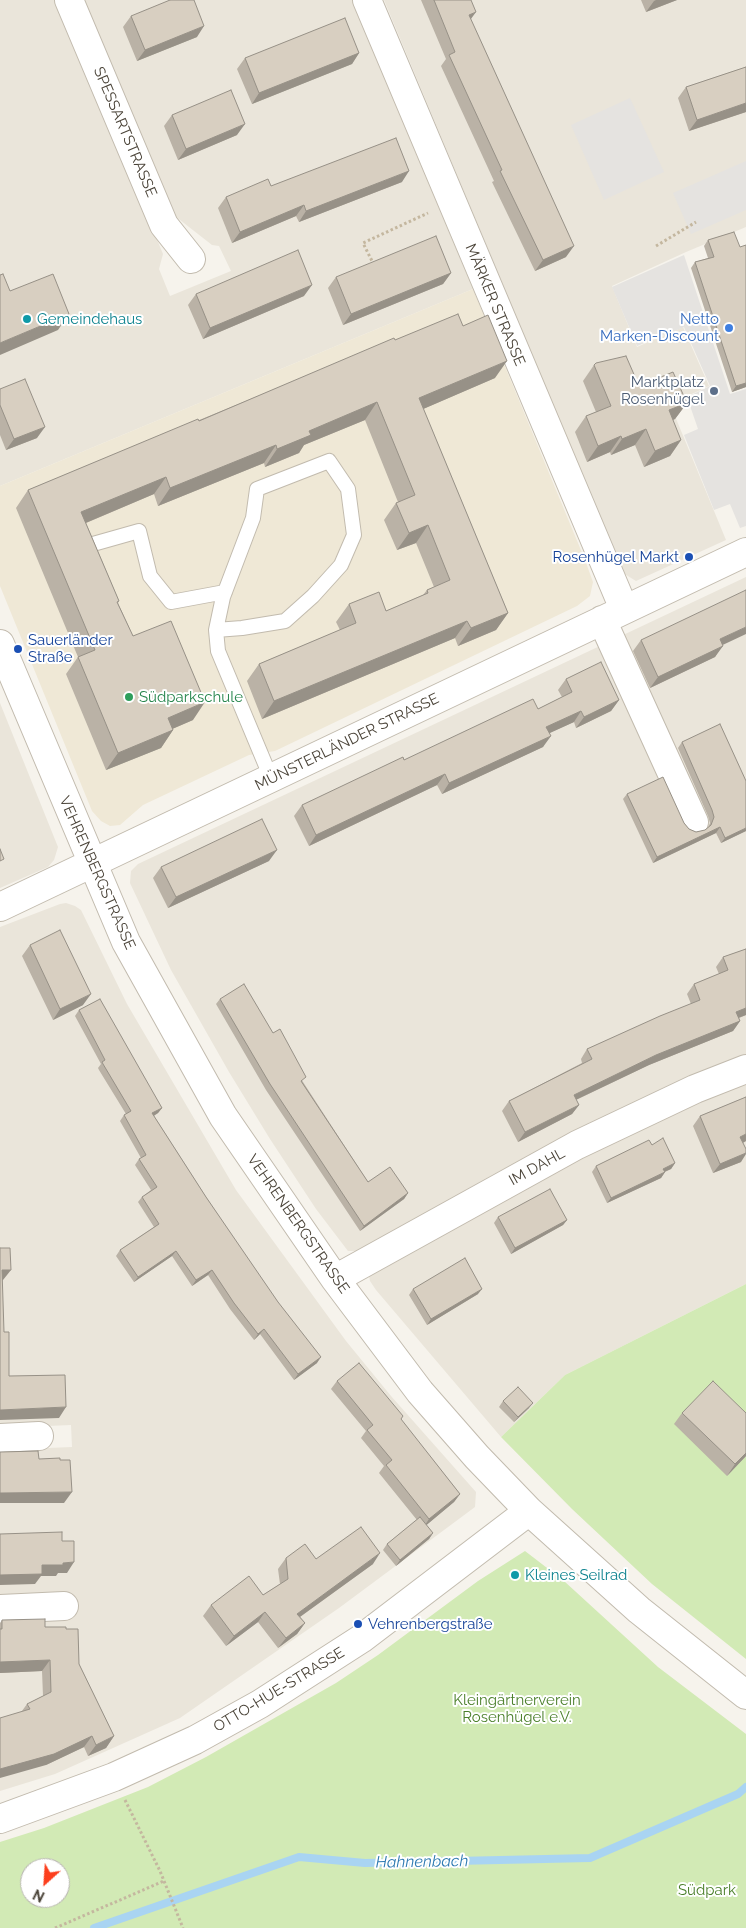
<!DOCTYPE html>
<meta charset="utf-8">
<style>
body{margin:0}
#map{position:relative;width:746px;height:1928px;overflow:hidden;background:#f6f3ec;font-family:Raleway,sans-serif}
canvas{display:block}
.north{position:absolute;left:20px;top:1858px;width:50px;height:50px;box-sizing:border-box;background:#fff;border:1px solid #b7b4b0;border-radius:50%;rotate:206deg;font-size:14px;font-weight:700;line-height:20px;text-align:center;color:#4b4439}
.north::after{content:'';display:block;margin:auto;width:18px;height:22px;background:#fc3f1d;clip-path:polygon(50% 0,100% 100%,50% 72%,0 100%)}
</style>
<div id="map">
<canvas width="746" height="1928"></canvas>
<div class="north">N</div>
</div>
<script>
const ctx = document.querySelector('canvas').getContext('2d');
ctx.lineJoin = 'round';
function fillPath(path, color) {
  ctx.fillStyle = color;
  ctx.fill(path, 'evenodd');
}
function shape(rows) {
  const path = new Path2D();
  for (const r of rows) {
    path.moveTo(r[0], r[1]);
    for (let i = 2; i < r.length; i += 2) path.lineTo(r[i], r[i + 1]);
  }
  return path;
}
function strokePath(path, color, width, dash) {
  ctx.strokeStyle = color;
  ctx.lineWidth = width;
  ctx.lineCap = dash ? 'butt' : 'round';
  ctx.setLineDash(dash || []);
  ctx.stroke(path);
}
function write(font, color, halo, rows, align = 'center') {
  ctx.font = font + ' Raleway,sans-serif';
  ctx.lineWidth = 4;
  ctx.setLineDash([]);
  ctx.textBaseline = 'middle';
  ctx.strokeStyle = halo;
  ctx.fillStyle = color;
  for (const [text, x, y, turn = 0] of rows) {
    ctx.save();
    ctx.translate(x, y);
    ctx.rotate((+turn || 0) * Math.PI / 180);
    ctx.textAlign = isNaN(turn) ? turn : align;
    if (halo) ctx.strokeText(text, 0, 0);
    ctx.fillText(text, 0, 0);
    ctx.restore();
  }
}
fillPath(shape([
 [0,0,57,0,163,254,159,269,170,296,231,271,219,246,212,245,166,209,79,0,352,0,473,289,0,486],
 [384,0,746,0,746,227,686,252,612,286,637,347,683,327,709,386,670,404,726,540,636,581,623,573],
 [746,577,746,1057,563,1139,492,1175,373,1246,361,1251,348,1251,316,1209,270,1139,229,1072,171,970,130,883,131,871,138,864],
 [0,703,58,847,54,860,48,867,0,888],
 [66,903,75,906,81,910,127,1004,236,1190,346,1341,391,1396,476,1492,475,1507,339,1608,180,1718,55,1774,0,1791,0,1450,72,1447,71,1425,0,1428,0,927,60,904],
 [746,1079,746,1284,565,1375,501,1437,376,1290,370,1281,369,1276,531,1177]
]), '#eae5da');
fillPath(shape([
 [473,289,585,560,593,582,590,596,577,606,275,751,249,755,143,805,120,825,110,826,101,821,92,811,0,586,0,486]
]), '#efe8d6');
fillPath(shape([
 [746,1284,746,1659,652,1584,572,1509,501,1437,565,1375],
 [525,1551,564,1581,658,1667,746,1734,746,1928,0,1928,0,1842,44,1828,148,1787,206,1757,336,1683,378,1655,478,1581],
 [30,1868,60,1868,60,1898,30,1898]
]), '#d2eab5');
fillPath(shape([
 [630,98,664,172,604,200,571,125],
 [746,161,746,210,691,234,673,193],
 [684,255,730,394,746,389,746,526,740,528,730,504,714,510,684,435,698,429,687,397,710,386,684,327,637,346,612,287]
]), '#e5e3e0');
strokePath(shape([
 [94,1928,299,1857,365,1863,590,1858,738,1794,746,1787]
]), '#a9d4f2', 8);
const lane = shape([
 [93,544,139,531,150,576,171,602,225,592],
 [216,630,242,628,285,621,313,596,341,565,354,535,348,489,329,461,257,489,253,518,223,597,216,630,218,651,271,778]
]);
const street = shape([
 [69,0,164,225,191,259],
 [367,0,624,609],
 [602,620,694,822],
 [0,644,126,942,223,1116,335,1279,420,1392,477,1457,529,1511,639,1610,746,1695],
 [0,907,746,552],
 [335,1279,577,1145,695,1089,746,1069],
 [0,1438,39,1436],
 [0,1609,64,1606],
 [0,1819,114,1777,195,1740,260,1704,361,1639,529,1511]
]);
strokePath(lane, '#c2bbae', 16);
strokePath(street, '#c2bbae', 30);
strokePath(shape([
 [656,246,696,222],
 [374,265,363,243,428,213],
 [125,1800,160,1871,183,1928],
 [55,1928,164,1881]
]), '#c4b79f', 3, [2.5, 2.5]);
strokePath(lane, '#fff', 14);
strokePath(street, '#fff', 28);
fillPath(shape([
 [421,0,471,0,471,20,566,257,535,271,492,182,494,181,441,66,446,59],
 [641,0,677,0,646,12],
 [131,16,197,37,137,61,123,27],
 [359,53,352,64,252,104,237,69,245,58],
 [746,67,746,112,689,131,678,98,686,87],
 [172,115,237,135,178,160,164,126],
 [402,182,299,222,296,216,232,243,218,208,226,197,271,186],
 [734,232,746,387,732,392,691,268,695,262,708,258,704,246,708,240],
 [451,273,443,284,343,325,328,288,336,277],
 [196,294,304,296,203,339,188,305],
 [463,326,495,378,423,409,508,613,496,630,458,646,455,638,262,719,247,681,259,664,340,630,336,622,349,604,386,611,423,595,427,590,434,587,416,543,397,550,384,520,396,503,398,502,365,420,304,445,299,453,265,467,264,463,158,506,154,494,86,523,119,601,118,603,133,636,193,720,172,729,173,730,161,748,106,770,66,674,78,657,16,508,28,490,395,340],
 [594,365,639,386,687,403,675,419,673,420,681,440,670,456,644,467,635,445,611,455,610,452,587,462,575,432,586,416,596,412,583,381],
 [0,389,37,438,6,450,0,435],
 [641,640,722,645,715,657,650,688,633,651],
 [566,679,619,700,611,711,576,728,574,722,549,733,543,747,442,794,437,785,309,846,294,816,302,805,404,760,538,709,562,697,558,690],
 [682,742,746,781,746,831,721,843,716,833,653,863,623,799,627,794,684,823,689,829,696,832,705,830,708,828,710,823,708,816,678,748],
 [269,861,168,908,153,878,161,867],
 [30,945,83,1005,53,1020,22,956],
 [746,949,746,1015,739,1018,740,1021,733,1031,649,1065,576,1100,579,1105,572,1114,518,1142,502,1111,509,1101,582,1063,581,1059,587,1049,691,1004,687,994,694,984,719,974,716,967,723,957],
 [220,999,273,1033,303,1082,368,1182,408,1193,404,1199,360,1231,266,1090,216,1004],
 [79,1010,162,1108,158,1113,154,1116,206,1197,317,1363,294,1380,260,1334,254,1340,230,1309,208,1275,192,1286,172,1256,134,1282,116,1256,120,1250,154,1227,138,1202,142,1197,151,1190,135,1165,139,1159,141,1158,120,1121,124,1115,126,1114,99,1070,98,1068,101,1064,75,1016],
 [746,1097,746,1141,743,1143,741,1162,713,1173,693,1126,700,1116],
 [652,1145,675,1163,671,1169,665,1172,661,1178,607,1203,592,1172,596,1166],
 [498,1217,567,1220,563,1225,511,1254,494,1223],
 [413,1289,478,1294,427,1325,409,1295],
 [337,1381,401,1420,460,1494,454,1502,426,1525,433,1533,429,1539,396,1566,383,1550,387,1544,417,1520,379,1473,384,1466,361,1438,366,1431,331,1389],
 [503,1401,529,1408,514,1422,499,1407],
 [682,1413,746,1413,746,1456,727,1476,674,1424],
 [286,1558,316,1559,373,1564,300,1617,305,1623,297,1634,278,1648,258,1622,226,1646,203,1616,211,1605,263,1595,280,1584,278,1569],
 [2,1620,45,1627,66,1629,79,1664,114,1736,106,1748,88,1756,84,1747,46,1765,22,1711,27,1704,43,1696,42,1671,0,1673,0,1623]
]), '#bab2a6');
fillPath(shape([
 [656,0,677,0,646,12,654,1],
 [476,12,468,23,469,15],
 [204,26,197,37,137,61,145,50],
 [359,53,352,64,252,104,259,93],
 [746,103,746,112,689,131,697,120],
 [245,124,237,135,178,160,186,149],
 [409,171,402,182,299,222,306,211],
 [304,205,296,216,232,243,240,232],
 [574,246,566,257,535,271,543,260],
 [451,273,443,284,343,325,351,314],
 [312,285,304,296,203,339,210,328],
 [69,314,58,330,0,355,0,343],
 [507,361,495,378,407,416,419,398],
 [746,383,746,387,732,392,736,386],
 [377,402,365,420,304,445,299,453,265,467,277,449,309,431],
 [687,403,675,419,658,426,669,410],
 [45,427,37,438,6,450,14,439],
 [646,429,635,445,611,455,622,439],
 [621,436,610,452,587,462,598,446],
 [681,440,670,456,644,467,655,451],
 [276,445,264,463,158,506,170,488],
 [166,477,154,494,69,530,81,512],
 [428,525,416,543,397,550,409,533],
 [508,613,496,630,458,646,471,628],
 [467,621,455,638,262,719,274,701],
 [746,627,746,634,712,650,720,639],
 [723,646,715,657,650,688,658,677],
 [619,700,611,711,576,728,584,717],
 [205,702,193,720,156,736,168,718],
 [581,711,574,722,539,738,546,727],
 [173,730,161,748,106,770,118,753],
 [551,736,543,747,442,794,449,783],
 [445,774,437,785,309,846,316,835],
 [720,827,716,833,653,863,657,857],
 [746,828,746,831,721,843,725,838],
 [277,850,269,861,168,908,176,897],
 [91,994,83,1005,53,1020,60,1009],
 [746,1008,746,1015,730,1021,736,1012],
 [740,1021,733,1031,649,1065,567,1104,574,1095,656,1055],
 [579,1105,572,1114,518,1142,525,1132],
 [162,1108,158,1113,148,1119,152,1113],
 [746,1134,746,1141,734,1147,740,1137],
 [746,1153,746,1154,741,1162,713,1173,720,1164],
 [675,1163,671,1169,659,1174,663,1169],
 [665,1172,661,1178,607,1203,611,1198],
 [408,1193,404,1199,360,1231,364,1226],
 [567,1220,563,1225,511,1254,515,1248],
 [176,1251,172,1256,134,1282,138,1277],
 [2,1270,11,1270,3,1280,0,1281],
 [212,1270,208,1275,192,1286,196,1280],
 [482,1289,478,1294,427,1325,431,1319],
 [264,1329,260,1334,254,1340,258,1334],
 [321,1357,317,1363,294,1380,298,1374],
 [533,1403,529,1408,514,1422,518,1417],
 [66,1407,59,1418,0,1420,0,1410],
 [746,1453,746,1456,727,1476,735,1464],
 [72,1492,64,1503,0,1503,0,1493],
 [460,1494,454,1502,423,1528,429,1519],
 [433,1533,429,1539,396,1566,400,1560],
 [380,1553,373,1564,290,1624,297,1614],
 [74,1562,67,1573,58,1573,56,1576,41,1576,35,1584,0,1585,0,1575,42,1565,63,1563],
 [265,1612,258,1622,226,1646,234,1636],
 [305,1623,297,1634,278,1648,286,1638],
 [50,1660,42,1671,0,1673,0,1662],
 [92,1736,84,1747,46,1765,0,1778,0,1769],
 [114,1736,106,1748,88,1756,96,1745]
]), '#979187');
const building = shape([
 [170,0,194,0,204,26,145,50,131,16,170,0],
 [434,0,471,0,476,12,469,15,574,246,543,260,500,171,502,170,449,55,455,52,434,0],
 [345,18,359,53,259,93,245,58,345,18],
 [746,67,746,103,697,120,686,87,746,67],
 [231,90,245,124,186,149,172,115,231,90],
 [396,138,409,171,306,211,304,205,240,232,226,197,268,179,271,186,396,138],
 [734,232,740,247,746,245,746,383,736,386,695,262,714,257,708,240,734,232],
 [436,236,451,273,351,314,336,277,436,236],
 [298,250,312,285,210,328,196,294,298,250],
 [3,274,10,291,53,274,69,314,0,343,0,275,3,274],
 [458,314,463,326,488,315,507,361,419,398,508,613,471,628,467,621,274,701,259,664,356,623,349,604,379,592,386,611,428,593,427,590,450,580,428,525,409,533,396,503,415,495,377,402,309,431,311,435,277,449,276,445,170,488,166,477,81,512,119,601,117,602,133,636,171,621,205,702,168,718,173,730,118,753,78,657,95,650,28,490,198,419,199,421,394,338,395,340,458,314],
 [626,356,639,386,673,372,687,403,669,410,681,440,655,451,646,429,622,439,621,436,598,446,586,416,611,406,594,365,596,363,626,356],
 [25,379,45,427,14,439,0,405,0,389,25,379],
 [746,590,746,627,720,639,723,646,658,677,641,640,746,590],
 [601,662,619,700,584,717,581,711,546,727,551,736,449,783,445,774,316,835,302,805,403,757,404,760,533,699,538,709,572,692,566,679,601,662],
 [720,724,746,781,746,828,725,838,720,827,657,857,627,794,663,777,684,823,689,829,696,832,705,830,711,825,714,817,712,810,682,742,720,724],
 [262,819,277,850,176,897,161,867,262,819],
 [0,849,4,859,0,861,0,849],
 [60,930,91,994,60,1009,30,945,60,930],
 [746,949,746,1008,736,1012,740,1021,656,1055,574,1095,579,1105,525,1132,509,1101,592,1059,587,1049,660,1016,700,1000,694,984,728,970,723,957,746,949],
 [244,984,273,1033,280,1029,306,1077,301,1081,368,1182,390,1167,408,1193,364,1226,270,1084,220,999,244,984],
 [100,999,162,1108,152,1113,206,1197,278,1302,321,1357,298,1374,264,1329,258,1334,234,1303,212,1270,196,1280,176,1251,138,1277,120,1250,159,1224,142,1197,157,1187,139,1159,146,1155,145,1153,124,1115,131,1111,103,1064,102,1062,105,1060,79,1010,100,999],
 [746,1097,746,1134,740,1137,746,1149,746,1153,720,1164,700,1116,746,1097],
 [663,1138,675,1163,663,1169,665,1172,611,1198,596,1166,649,1140,652,1145,663,1138],
 [550,1189,567,1220,515,1248,498,1217,550,1189],
 [0,1248,10,1248,11,1270,2,1270,4,1332,9,1332,9,1376,65,1375,66,1407,0,1410,0,1248],
 [465,1258,482,1289,431,1319,413,1289,465,1258],
 [359,1363,403,1416,401,1419,460,1494,429,1519,386,1465,392,1460,367,1430,373,1425,337,1381,359,1363],
 [713,1381,746,1413,746,1453,735,1464,682,1413,713,1381],
 [518,1387,533,1403,518,1417,503,1401,518,1387],
 [38,1451,39,1459,60,1458,60,1460,70,1460,72,1492,0,1493,0,1452,38,1451],
 [420,1517,433,1533,400,1560,387,1544,420,1517],
 [361,1527,380,1553,297,1614,305,1623,286,1638,265,1612,234,1636,211,1605,249,1576,263,1595,288,1579,286,1558,305,1544,316,1559,361,1527],
 [62,1532,62,1541,74,1541,74,1562,63,1563,63,1565,42,1565,42,1574,0,1575,0,1534,62,1532],
 [45,1619,45,1627,66,1627,66,1629,78,1629,79,1664,114,1736,96,1745,92,1736,54,1754,0,1769,0,1718,30,1709,27,1704,51,1692,50,1660,0,1662,0,1629,2,1629,2,1620,45,1619]
]);
fillPath(building, '#d8cfc1');
strokePath(building, '#979187', 1);
for (const [x, y, r, color] of [
 [27,319,5,"#0f9aa8"],
 [729,328,5,"#3f7fe0"],
 [714,391,5,"#5c6f8a"],
 [689,557,5,"#1a4fb4"],
 [18,649,5,"#1a4fb4"],
 [129,697,5,"#2e9e5b"],
 [515,1575,5,"#0f9aa8"],
 [358,1624,5,"#1a4fb4"]
]) {
  const dot = new Path2D();
  dot.arc(x, y, r, 0, 2 * Math.PI);
  ctx.fillStyle = color;
  ctx.fill(dot);
  strokePath(dot, '#fff', 2);
}
write('15px', '#4b4439', '#fff', [
 ["SPESSARTSTRASSE",125,132,67],
 ["MÄRKER STRASSE",495,305,67],
 ["MÜNSTERLÄNDER STRASSE",347,742,-26],
 ["VEHRENBERGSTRASSE",97,873,66],
 ["IM DAHL",537,1167,-29],
 ["VEHRENBERGSTRASSE",298,1224,55],
 ["OTTO-HUE-STRASSE",279,1690,-31]
]);
write('15px', '#0d838f', '#fff', [
 ["Gemeindehaus",37,319],
 ["Kleines Seilrad",525,1575]
], 'left');
write('15px', '#366cbe', '#fff', [
 ["Netto",719,319],
 ["Marken-Discount",719,336]
], 'right');
write('15px', '#4e5e75', '#fff', [
 ["Marktplatz",704,382],
 ["Rosenhügel",704,399]
], 'right');
write('15px', '#164399', '#fff', [
 ["Rosenhügel Markt",679,557,"right"],
 ["Sauerländer",28,640],
 ["Straße",28,657],
 ["Vehrenbergstraße",368,1624]
], 'left');
write('15px', '#27864d', '#fff', [
 ["Südparkschule",139,697]
], 'left');
write('15px', '#4a7f2a', '#fff', [
 ["Kleingärtnerverein",517,1700],
 ["Rosenhügel e.V.",517,1717],
 ["Südpark",707,1890]
]);
write('italic 16px', '#2e7ab2', '#fff', [
 ["Hahnenbach",422,1862,-1]
]);
</script>
